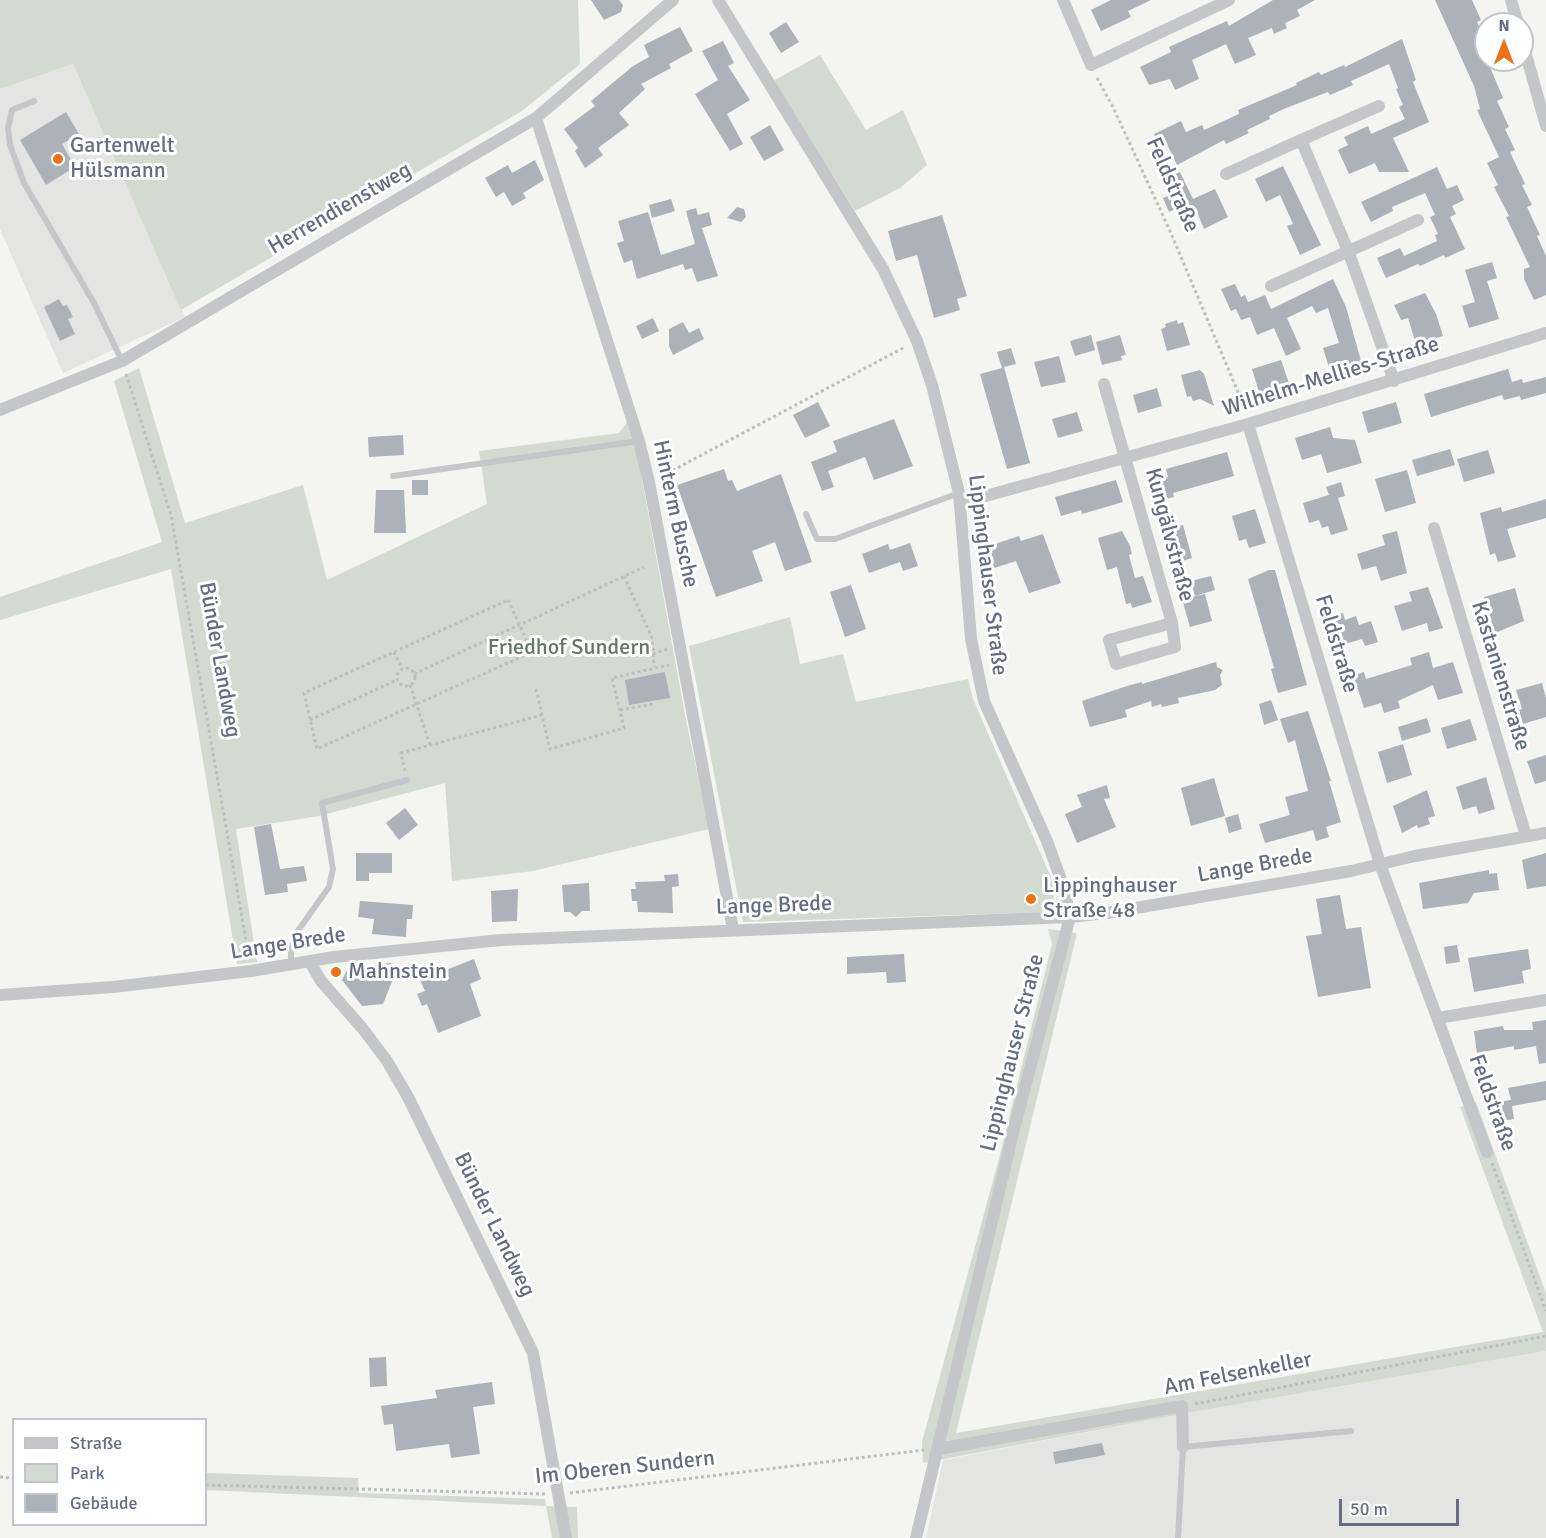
<!DOCTYPE html>
<meta charset="utf-8">
<style>
body{margin:0}
#map{position:relative;width:1546px;height:1538px;overflow:hidden;background:#f4f4f0;font-family:Signika,sans-serif}
canvas{display:block}
.legend{position:absolute;left:12px;top:1418px;width:195px;height:108px;box-sizing:border-box;background:#fff;border:2px solid #c0c5cd;margin:0;padding:8px 10px;list-style:none;font-size:18px;color:#626e83}
.legend li{display:flex;align-items:center;gap:12px;height:30px}
.legend b{width:30px;border:2px solid #c0c5cd}
.north{position:absolute;left:1474px;top:12px;width:60px;height:60px;box-sizing:border-box;background:#fff;border:2px solid #c0c5cd;border-radius:50%;rotate:0deg;font-size:16px;font-weight:700;line-height:24px;text-align:center;color:#626e83}
.north::after{content:'';display:block;margin:auto;width:21px;height:27px;background:#eb7219;clip-path:polygon(50% 0,100% 100%,50% 72%,0 100%)}
.scale{position:absolute;left:1339px;top:1499px;width:120px;height:27px;box-sizing:border-box;border:3px solid #626e83;border-top:0;padding-left:8px;font-size:18px;line-height:21px;white-space:nowrap;color:#626e83;-webkit-text-stroke:4px #fff;paint-order:stroke}
</style>
<div id="map">
<canvas width="1546" height="1538"></canvas>
<ul class="legend">
<li><b style="height:8px;background:#c4c6ca"></b>Straße</li>
<li><b style="height:16px;background:#d3dbd1"></b>Park</li>
<li><b style="height:16px;background:#acb2b9"></b>Gebäude</li>
</ul>
<div class="north">N</div>
<div class="scale">50 m</div>
</div>
<script>
const ctx = document.querySelector('canvas').getContext('2d');
ctx.lineJoin = 'round';
function fillPath(path, color) {
  ctx.fillStyle = color;
  ctx.fill(path, 'evenodd');
}
function shape(rows) {
  const path = new Path2D();
  for (const r of rows) {
    if (r.length === 3) {
      path.moveTo(r[0] + r[2], r[1]);
      path.arc(r[0], r[1], r[2], 0, 2 * Math.PI);
      continue;
    }
    path.moveTo(r[0], r[1]);
    for (let i = 2; i < r.length; i += 2) path.lineTo(r[i], r[i + 1]);
  }
  return path;
}
function strokePath(path, color, width, dash) {
  ctx.strokeStyle = color;
  ctx.lineWidth = width;
  ctx.lineCap = dash ? 'butt' : 'round';
  ctx.setLineDash(dash || []);
  ctx.stroke(path);
}
function write(font, color, halo, rows, align = 'center') {
  ctx.font = font + ' Signika,sans-serif';
  ctx.lineWidth = 6;
  ctx.setLineDash([]);
  ctx.textBaseline = 'middle';
  ctx.strokeStyle = halo;
  ctx.fillStyle = color;
  for (const [text, x, y, turn = 0] of rows) {
    ctx.save();
    ctx.translate(x, y);
    ctx.rotate((+turn || 0) * Math.PI / 180);
    ctx.textAlign = isNaN(turn) ? turn : align;
    if (halo) ctx.strokeText(text, 0, 0);
    ctx.fillText(text, 0, 0);
    ctx.restore();
  }
}
fillPath(shape([
 [73,64,185,317,63,373,0,229,0,89],
 [1546,1351,1546,1538,926,1538,943,1460,1198,1411]
]), '#e4e5e3');
fillPath(shape([
 [0,0,578,0,580,64,522,111,181,310,73,64,0,89],
 [820,55,866,130,903,110,927,165,900,188,855,211,773,81],
 [139,368,185,523,303,485,327,580,487,504,479,451,619,433,627,422,638,457,686,720,709,829,533,871,452,881,445,783,319,816,236,829,257,962,237,964,171,569,0,620,0,597,162,542,114,381],
 [790,617,800,664,843,654,856,702,968,679,973,699,1053,882,1054,912,743,922,689,646],
 [1048,929,1077,933,956,1433,1543,1332,1460,1107,1476,1102,1546,1293,1546,1351,1198,1411,923,1463,922,1442,998,1162,1052,944],
 [206,1473,358,1478,359,1493,545,1499,546,1506,577,1507,578,1538,552,1538,546,1506,206,1490]
]), '#d3dbd1');
fillPath(shape([
 [591,0,619,0,623,5,621,12,604,20],
 [1111,0,1151,0,1128,11,1131,17,1101,31,1091,10],
 [1273,0,1315,0,1297,10,1300,16,1285,23,1287,28,1274,34,1272,28,1248,38,1256,55,1235,64,1226,44,1192,60,1199,79,1175,90,1170,79,1149,85,1140,67,1171,52,1169,47,1227,21,1229,26],
 [1435,0,1472,0,1481,20,1477,22,1486,41,1486,46,1482,48,1503,98,1497,101,1509,127,1505,129,1515,150,1510,152,1525,184,1522,185,1532,205,1527,207,1540,235,1537,236,1546,256,1546,295,1534,300,1524,279,1524,269,1530,267,1506,217,1509,216,1494,187,1498,185,1487,163,1499,157,1477,110,1480,109,1474,86],
 [786,22,799,42,781,53,769,33],
 [680,27,693,51,669,64,671,68,641,84,645,89,619,113,629,125,598,148,603,155,585,168,575,151,578,148,564,129,595,106,591,101,633,66,649,57,644,45],
 [1402,39,1416,80,1413,82,1429,122,1393,138,1409,172,1379,172,1375,163,1349,174,1338,150,1348,145,1344,137,1368,126,1371,134,1405,119,1399,107,1403,105,1396,89,1398,88,1389,64,1351,81,1353,85,1330,95,1328,92,1286,108,1269,116,1270,119,1247,130,1249,133,1226,144,1224,140,1177,165,1166,142,1159,145,1154,134,1181,121,1186,132,1202,125,1204,130,1239,114,1238,110,1297,85,1296,83,1319,72,1321,75,1344,65,1345,67],
 [723,41,734,63,728,66,750,100,727,114,743,144,730,151,695,94,718,80,702,51],
 [66,112,79,134,62,144,75,167,46,185,20,140],
 [770,125,784,150,764,161,750,137],
 [535,160,544,180,523,193,526,198,512,206,504,192,496,197,485,178,508,165,512,173],
 [1283,166,1321,245,1300,255,1287,226,1293,224,1280,195,1266,202,1255,179],
 [1437,167,1447,189,1457,185,1464,200,1452,206,1456,214,1450,217,1465,249,1445,258,1444,255,1420,266,1418,264,1386,278,1377,258,1400,248,1404,256,1437,241,1435,235,1438,234,1430,217,1435,215,1425,193,1392,207,1393,211,1371,222,1361,202],
 [1180,172,1193,199,1215,189,1228,217,1204,229,1197,212,1185,217,1180,207,1169,212,1163,198,1174,193,1166,178],
 [671,199,675,211,652,218,649,205],
 [737,207,744,209,746,217,741,222,727,218],
 [696,208,698,215,709,212,712,225,702,228,718,276,697,282,692,268,685,270,683,264,637,279,632,260,624,263,617,243,624,241,618,221,648,212,661,255,695,244,686,211],
 [942,215,967,296,957,299,960,310,934,318,917,255,896,261,888,231],
 [1492,262,1497,278,1487,281,1499,319,1469,328,1462,306,1475,302,1465,270],
 [1333,279,1346,307,1361,361,1330,371,1323,348,1339,343,1328,308,1316,313,1312,306,1287,318,1301,349,1286,356,1274,328,1257,335,1250,317,1241,320,1236,309,1231,311,1221,289,1235,284,1241,297,1245,295,1248,302,1265,295,1271,309],
 [1425,293,1436,314,1443,336,1416,344,1408,318,1401,320,1394,305],
 [59,299,63,306,67,305,73,317,68,319,75,334,60,341,44,307],
 [653,318,659,331,642,339,636,326],
 [1177,320,1178,324,1183,322,1190,345,1167,351,1161,329,1166,327,1165,324],
 [683,322,689,333,699,328,704,339,673,355,669,346,669,329],
 [1091,335,1095,350,1075,356,1070,341],
 [1120,335,1126,355,1121,356,1122,360,1102,365,1096,342],
 [1011,348,1016,364,1004,367,1030,463,1007,469,980,374,1002,368,997,352],
 [1059,356,1066,382,1041,387,1034,362],
 [1281,360,1289,383,1259,392,1252,369],
 [1508,369,1512,382,1522,379,1523,383,1546,377,1546,393,1521,400,1520,396,1504,400,1502,395,1431,417,1424,394],
 [1200,370,1204,374,1214,406,1200,399,1193,401,1191,396,1187,397,1181,375],
 [1157,388,1162,406,1138,413,1133,395],
 [818,402,830,426,805,438,793,415],
 [1396,402,1402,423,1368,433,1362,412],
 [1077,412,1083,431,1058,438,1052,419],
 [894,419,913,466,874,480,865,457,828,471,834,487,822,491,811,462,837,452,833,441],
 [1330,427,1333,438,1355,440,1362,463,1327,473,1321,454,1302,460,1295,438],
 [403,435,404,455,369,457,368,437],
 [1450,449,1455,465,1417,476,1412,460],
 [1488,450,1495,473,1464,482,1457,459],
 [1227,452,1234,476,1173,493,1174,497,1155,502,1149,483,1168,477,1166,469],
 [724,469,728,481,732,480,737,491,781,474,812,562,785,571,775,542,752,551,763,581,716,597,677,485],
 [1407,470,1416,503,1385,512,1375,479],
 [412,480,428,480,428,495,412,495],
 [1116,480,1123,502,1082,514,1081,510,1061,516,1055,497],
 [1341,482,1345,496,1338,498,1348,530,1331,535,1328,526,1322,528,1319,520,1309,523,1303,503,1329,495,1326,487],
 [376,490,404,490,406,533,374,533],
 [1546,499,1546,518,1507,529,1516,557,1498,562,1495,553,1490,555,1480,513,1501,507,1502,512],
 [1255,509,1266,543,1249,548,1246,539,1239,541,1232,516],
 [1183,525,1192,558,1172,564,1163,530],
 [1122,531,1130,546,1132,554,1129,555,1135,578,1143,576,1152,602,1132,608,1131,603,1126,604,1117,567,1107,570,1098,538],
 [1397,531,1407,573,1381,581,1376,566,1362,570,1357,554,1385,545,1382,535],
 [1043,534,1061,583,1029,593,1016,561,985,571,977,550,1019,536,1021,541],
 [910,543,918,566,903,571,900,562,869,573,862,554,888,544,890,550],
 [1269,570,1275,570,1307,685,1278,693,1271,669,1274,668,1248,579],
 [1211,576,1215,590,1195,596,1191,581],
 [851,585,866,629,845,637,830,592],
 [1428,587,1443,628,1429,632,1427,623,1402,631,1394,606,1412,601,1409,592],
 [1515,588,1524,621,1495,633,1484,597],
 [1205,594,1212,621,1190,627,1182,599],
 [1343,613,1345,620,1356,616,1359,625,1371,621,1378,642,1365,646,1362,639,1345,644,1340,629,1334,631,1329,617],
 [1429,652,1433,668,1453,662,1463,693,1438,700,1433,685,1398,701,1400,708,1384,713,1381,703,1364,708,1358,689,1352,691,1348,677,1364,672,1366,679,1412,665,1410,658],
 [1216,662,1217,667,1223,670,1220,675,1222,685,1215,690,1178,698,1179,703,1162,707,1161,704,1152,707,1151,701,1125,710,1127,717,1090,727,1082,701,1127,686,1142,682,1142,684],
 [665,672,670,698,629,705,625,680],
 [1542,683,1546,698,1546,717,1523,724,1519,710,1522,709,1516,690],
 [1271,700,1278,720,1264,725,1259,704],
 [1308,711,1331,781,1329,781,1341,822,1326,827,1329,837,1316,841,1313,830,1265,843,1259,824,1290,815,1285,797,1308,791,1295,740,1288,743,1280,719],
 [1427,718,1431,732,1402,741,1398,727],
 [1470,719,1477,740,1447,749,1441,728],
 [1403,744,1412,775,1387,783,1378,752],
 [1546,755,1546,781,1535,784,1527,761],
 [1486,777,1495,809,1479,814,1476,806,1463,810,1456,787],
 [1214,778,1225,816,1191,826,1181,788],
 [1107,785,1110,798,1104,799,1116,827,1077,843,1065,814,1082,807,1077,795],
 [1427,790,1435,816,1428,818,1430,824,1418,828,1417,825,1402,833,1393,806],
 [405,808,418,825,399,840,386,823],
 [1238,814,1242,829,1229,833,1225,818],
 [271,824,280,869,304,866,307,881,287,884,288,892,265,895,254,827],
 [356,853,392,853,392,873,369,873,369,881,356,881],
 [1546,853,1546,886,1527,889,1522,860],
 [1489,870,1489,874,1497,873,1499,890,1474,893,1468,903,1423,909,1419,883],
 [678,874,679,886,672,887,673,913,638,912,637,901,632,901,631,889,636,889,635,882,665,881,664,875],
 [589,883,590,911,582,911,576,917,570,912,564,912,562,885],
 [518,889,517,921,492,922,491,891],
 [1340,895,1346,929,1361,927,1371,988,1318,997,1306,936,1322,934,1316,899],
 [360,901,413,905,412,919,407,919,406,937,372,934,374,919,358,917],
 [1457,945,1460,962,1446,964,1444,947],
 [1528,949,1531,969,1522,971,1524,983,1474,992,1468,958],
 [904,954,906,982,887,983,886,972,847,974,847,957],
 [474,959,481,979,470,984,481,1016,438,1033,427,1004,422,1006,417,994,425,991,420,980],
 [391,963,395,974,383,1004,362,1006,342,980,348,968],
 [1546,1020,1546,1063,1539,1064,1536,1046,1514,1050,1514,1046,1477,1053,1474,1031,1503,1026,1504,1030,1533,1030,1532,1022],
 [1546,1081,1546,1100,1512,1106,1514,1119,1501,1121,1498,1102,1511,1100,1508,1088],
 [386,1357,387,1386,370,1387,369,1358],
 [492,1382,495,1404,473,1407,480,1454,451,1458,449,1444,396,1451,393,1424,384,1425,381,1406,437,1398,435,1390],
 [1102,1443,1105,1455,1055,1464,1053,1452]
]), '#acb2b9');
strokePath(shape([
 [1097,78,1113,107,1170,231,1246,411],
 [126,374,171,515,249,957],
 [662,476,905,347],
 [624,576,652,638,654,667],
 [508,600,532,652,317,749,304,693,508,600],
 [394,652,402,668],
 [653,654,668,649],
 [406,677,9],
 [414,674,644,567],
 [410,685,430,745],
 [536,689,542,715],
 [620,710,653,704],
 [310,720,397,680],
 [405,771,401,753,542,715,550,749,624,728,612,678,669,665],
 [1492,1163,1546,1311],
 [1195,1404,1546,1336],
 [0,1477,14,1478],
 [206,1485,546,1494],
 [570,1493,924,1450]
]), '#bdbec1', 3, [3, 3]);
strokePath(shape([
 [34,101,12,110,8,128,10,145,24,183,94,303,122,361],
 [393,476,639,441],
 [806,514,817,539,835,539,959,493],
 [291,965,291,950,297,932,329,887,333,869,322,803,407,780],
 [1178,1538,1183,1447,1351,1431]
]), '#c4c6ca', 6);
strokePath(shape([
 [718,0,883,269,917,341,932,385,959,493,971,639,984,701,1047,841,1064,888,1070,917,1014,1129,916,1538],
 [1063,0,1091,65,1229,0],
 [1511,0,1518,24],
 [1522,40,1546,126],
 [536,118,639,441,649,482,733,929],
 [1301,140,1379,106],
 [1226,174,1301,140,1349,253,1394,381],
 [1271,286,1418,220],
 [1104,384,1172,623,1175,647,1116,664,1109,640,1172,623],
 [0,410,122,361,536,118,673,0],
 [1248,424,1380,864,1487,1152],
 [960,503,1248,424,1546,333],
 [1434,528,1526,836],
 [310,962,321,981,363,1029,387,1061,408,1097,533,1353,566,1538],
 [0,995,113,987,251,971,334,957,501,940,1070,917,1107,913,1351,871,1415,856,1546,833],
 [1438,1018,1546,1000],
 [938,1449,1182,1406,1183,1447]
]), '#c4c6ca', 12);
for (const [x, y, r, color] of [
 [58,159,6,"#eb7219"],
 [1031,899,6,"#eb7219"],
 [336,972,6,"#eb7219"]
]) {
  const dot = new Path2D();
  dot.arc(x, y, r, 0, 2 * Math.PI);
  ctx.fillStyle = color;
  ctx.fill(dot);
  strokePath(dot, '#fff', 2);
}
write('22px', '#626e83', '#fff', [
 ["Gartenwelt",70,146],
 ["Hülsmann",70,171],
 ["Lippinghauser",1043,886],
 ["Straße 48",1043,911],
 ["Mahnstein",348,972]
], 'left');
write('22px', '#626e83', '#fff', [
 ["Feldstraße",1172,185,66],
 ["Herrendienstweg",340,209,-30],
 ["Wilhelm-Mellies-Straße",1331,377,-17],
 ["Hinterm Busche",675,514,78],
 ["Kungälvstraße",1169,535,75],
 ["Lippinghauser Straße",987,575,83],
 ["Feldstraße",1336,644,73],
 ["Bünder Landweg",219,660,80],
 ["Kastanienstraße",1500,676,73],
 ["Lange Brede",1255,866,-10],
 ["Lange Brede",774,906,-2],
 ["Lange Brede",288,944,-9],
 ["Lippinghauser Straße",1013,1053,-76],
 ["Feldstraße",1492,1103,70],
 ["Bünder Landweg",494,1225,64],
 ["Am Felsenkeller",1238,1374,-11],
 ["Im Oberen Sundern",625,1468,-6]
]);
write('22px', '#617961', '#fff', [
 ["Friedhof Sundern",569,648]
]);
</script>
